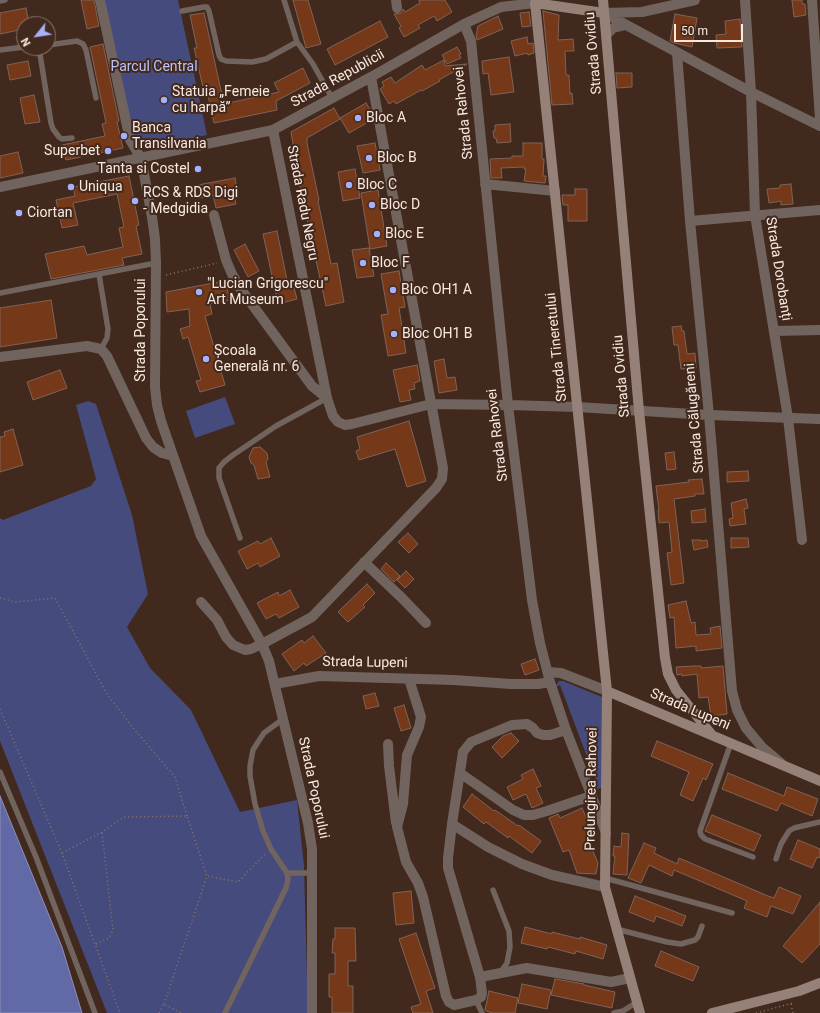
<!DOCTYPE html>
<meta charset="utf-8">
<style>
body{margin:0}
#map{position:relative;width:820px;height:1013px;overflow:hidden;background:#41291d;font-family:Roboto,sans-serif}
canvas{display:block}
.north{position:absolute;left:16px;top:16px;width:40px;height:40px;box-sizing:border-box;background:#41291d;border:1px solid #8b766b;border-radius:50%;rotate:240deg;font-size:11px;font-weight:700;line-height:16px;text-align:center;color:#f9e9e1}
.north::after{content:'';display:block;margin:auto;width:14px;height:18px;background:#a6b1fc;clip-path:polygon(50% 0,100% 100%,50% 72%,0 100%)}
.scale{position:absolute;left:674px;top:24px;width:69px;height:18px;box-sizing:border-box;border:2px solid #f9e9e1;border-top:0;padding-left:5px;font-size:12px;line-height:14px;white-space:nowrap;color:#f9e9e1;-webkit-text-stroke:3px #41291d;paint-order:stroke}
</style>
<div id="map">
<canvas width="820" height="1013"></canvas>
<div class="north">N</div>
<div class="scale">50 m</div>
</div>
<script>
const ctx = document.querySelector('canvas').getContext('2d');
ctx.lineJoin = 'round';
function fillPath(path, color) {
  ctx.fillStyle = color;
  ctx.fill(path, 'evenodd');
}
function shape(rows) {
  const path = new Path2D();
  for (const r of rows) {
    path.moveTo(r[0], r[1]);
    for (let i = 2; i < r.length; i += 2) path.lineTo(r[i], r[i + 1]);
  }
  return path;
}
function strokePath(path, color, width, dash) {
  ctx.strokeStyle = color;
  ctx.lineWidth = width;
  ctx.lineCap = dash ? 'butt' : 'round';
  ctx.setLineDash(dash || []);
  ctx.stroke(path);
}
function write(font, color, halo, rows, align = 'center') {
  ctx.font = font + ' Roboto,sans-serif';
  ctx.lineWidth = 4;
  ctx.setLineDash([]);
  ctx.textBaseline = 'middle';
  ctx.strokeStyle = halo;
  ctx.fillStyle = color;
  for (const [text, x, y, turn = 0] of rows) {
    ctx.save();
    ctx.translate(x, y);
    ctx.rotate((+turn || 0) * Math.PI / 180);
    ctx.textAlign = isNaN(turn) ? turn : align;
    if (halo) ctx.strokeText(text, 0, 0);
    ctx.fillText(text, 0, 0);
    ctx.restore();
  }
}
fillPath(shape([
 [102,0,178,0,207,135,134,150],
 [225,397,235,424,195,438,186,411],
 [88,401,96,404,132,515,148,594,127,627,150,668,191,710,240,812,297,800,304,866,308,1013,107,1013,0,741,0,518,3,520,91,486,96,479,76,405],
 [559,681,563,681,602,697,603,787,595,790,593,785,597,783,560,685,555,687]
]), '#464b7e');
const water = shape([
 [0,796,62,947,82,1013,0,1013,0,796]
]);
fillPath(water, '#6169a6');
strokePath(water, '#8f8fb8', 1);
const building = shape([
 [81,0,94,0,99,26,87,29,81,0],
 [293,0,308,0,321,44,306,48,293,0],
 [419,0,445,0,452,12,437,21,434,16,418,25,420,28,404,37,399,28,401,26,394,14,401,13,403,9,405,12,420,3,419,0],
 [792,0,802,0,802,4,805,4,806,15,794,17,792,0],
 [26,8,29,24,24,24,24,29,0,34,0,13,26,8],
 [543,11,559,15,558,40,573,39,574,51,565,51,566,75,569,75,570,94,572,93,573,104,552,105,543,11],
 [529,12,531,26,522,27,520,13,529,12],
 [204,13,224,104,279,92,274,83,303,68,310,83,276,101,277,110,214,123,208,95,205,96,194,48,197,48,190,15,204,13],
 [675,14,697,18,692,47,674,43,670,41,675,14],
 [498,16,503,29,477,40,476,36,478,26,498,16],
 [740,19,742,47,717,48,716,35,726,34,725,21,740,19],
 [380,21,388,37,335,65,327,49,380,21],
 [527,37,528,44,533,43,534,53,528,55,527,53,515,56,511,41,527,37],
 [103,44,119,121,117,122,123,148,66,160,62,145,105,136,102,124,106,123,90,47,103,44],
 [457,47,461,54,459,55,461,58,447,64,442,55,457,47],
 [509,57,514,92,491,95,488,73,483,74,482,61,509,57],
 [444,60,445,66,467,64,439,80,440,81,422,91,421,90,396,104,394,101,389,104,380,89,384,86,382,82,391,77,395,83,422,65,425,70,444,60],
 [28,61,31,76,10,80,7,65,28,61],
 [616,73,632,73,632,87,617,88,616,73],
 [34,95,40,122,25,124,20,98,34,95],
 [366,103,371,111,372,120,349,133,340,118,366,103],
 [334,108,340,119,307,138,307,143,319,200,318,201,331,264,337,263,344,302,326,306,293,155,295,155,291,132,334,108],
 [510,124,511,142,497,143,496,138,494,138,493,131,495,131,495,125,510,124],
 [375,143,380,170,363,173,357,146,375,143],
 [523,143,542,143,542,159,544,159,543,176,546,176,545,183,524,181,526,169,524,169,524,167,501,168,502,178,491,178,490,159,512,158,512,156,523,156,523,143],
 [18,152,23,173,0,178,0,156,18,152],
 [355,169,360,198,343,201,338,172,355,169],
 [129,176,139,225,136,226,142,254,122,258,124,265,51,279,45,254,84,246,87,255,123,247,119,228,124,227,117,194,73,203,78,225,62,228,56,200,75,196,73,187,129,176],
 [235,178,237,191,233,191,236,204,216,208,213,195,201,198,198,185,235,178],
 [791,184,793,204,781,205,781,201,769,203,767,189,780,188,780,185,791,184],
 [575,189,587,189,587,221,568,221,568,205,563,205,562,195,575,195,575,189],
 [378,190,387,246,370,249,361,193,378,190],
 [277,231,288,285,293,284,297,299,278,304,263,234,277,231],
 [245,244,259,271,248,277,234,250,245,244],
 [369,248,374,276,357,278,352,250,369,248],
 [399,271,405,307,399,308,406,353,388,356,381,315,388,314,381,274,399,271],
 [224,281,231,300,210,304,212,314,205,316,225,385,200,392,196,381,201,380,188,337,183,339,180,329,190,326,189,309,167,312,166,292,224,281],
 [51,300,57,338,0,347,0,308,51,300],
 [681,326,682,331,684,331,687,354,695,353,696,368,681,369,678,345,674,345,672,327,681,326],
 [444,359,447,378,455,377,457,390,439,393,434,361,444,359],
 [417,365,420,381,414,383,415,389,409,390,411,400,400,402,393,370,417,365],
 [60,370,67,388,33,400,27,382,60,370],
 [409,421,426,481,407,487,395,449,359,460,356,451,360,449,357,437,409,421],
 [13,429,23,465,0,472,0,437,5,436,4,432,13,429],
 [260,447,267,453,268,459,266,462,270,477,258,479,254,465,251,463,249,457,253,448,260,447],
 [674,452,676,469,667,470,665,453,674,452],
 [748,471,749,481,727,482,727,472,748,471],
 [702,479,704,494,695,494,695,496,674,499,684,583,671,585,667,553,672,552,669,522,659,523,658,510,659,510,656,486,689,482,688,480,702,479],
 [746,499,748,508,744,509,746,524,730,526,729,519,733,518,731,503,746,499],
 [705,509,706,522,692,523,691,511,705,509],
 [408,533,418,544,409,553,398,542,408,533],
 [271,538,280,556,260,567,258,563,247,569,238,551,258,541,260,544,271,538],
 [731,538,748,538,749,547,731,548,731,538],
 [692,540,701,540,701,541,707,540,708,547,694,550,692,540],
 [386,563,400,576,394,582,381,569,386,563],
 [406,571,414,579,405,588,397,580,406,571],
 [367,584,375,593,363,605,365,607,348,622,338,612,367,584],
 [290,590,299,607,279,618,276,614,266,619,257,603,278,592,279,596,290,590],
 [686,601,691,623,695,622,696,635,711,634,710,628,720,626,722,648,696,651,696,646,676,648,674,617,670,618,668,605,686,601],
 [313,636,326,653,306,666,304,663,294,671,282,654,302,640,304,643,313,636],
 [535,659,539,670,525,675,521,664,535,659],
 [694,666,701,666,701,668,723,666,727,714,711,716,708,697,699,698,697,674,682,676,682,674,677,675,676,667,694,666],
 [375,693,379,706,366,709,363,696,375,693],
 [404,705,411,728,401,731,394,708,404,705],
 [511,733,519,741,502,758,492,747,503,736,511,733],
 [657,741,713,764,706,780,703,778,693,801,680,795,689,772,651,756,657,741],
 [533,769,541,786,536,788,543,803,532,808,526,794,513,800,507,787,523,779,521,775,533,769],
 [728,773,784,796,787,787,818,799,812,816,781,803,777,811,722,789,728,773],
 [472,794,494,811,495,810,518,826,519,825,541,841,532,853,509,836,508,838,486,822,484,824,463,807,472,794],
 [582,808,589,824,586,826,590,836,587,837,598,863,596,874,577,873,569,850,563,852,549,818,558,814,560,818,582,808],
 [712,815,761,835,754,851,705,831,712,815],
 [622,833,629,834,627,875,613,874,615,856,613,856,614,846,621,847,622,833],
 [798,840,820,849,820,858,817,857,812,868,790,859,798,840],
 [644,843,656,848,654,853,677,864,679,858,768,896,774,898,779,887,801,896,793,914,771,906,767,917,744,908,747,901,674,870,672,876,649,865,641,883,628,878,644,843],
 [411,891,414,923,396,925,393,893,411,891],
 [635,896,686,916,682,926,656,916,654,922,629,912,635,896],
 [820,902,820,944,802,963,783,946,820,902],
 [525,927,552,934,552,932,580,939,580,937,607,945,603,959,576,951,575,954,548,947,547,949,521,943,525,927],
 [335,928,355,928,356,961,348,961,348,986,353,986,353,1013,332,1013,332,997,329,997,329,974,335,974,335,953,332,953,333,939,335,939,335,928],
 [416,933,435,988,426,991,433,1013,413,1013,411,1007,421,1004,399,939,416,933],
 [661,951,699,967,693,981,655,966,661,951],
 [555,979,584,984,584,985,615,992,612,1008,551,995,555,979],
 [522,984,551,990,547,1009,518,1003,522,984],
 [489,991,518,998,515,1013,493,1013,486,1011,485,1010,489,991]
]);
fillPath(building, '#753819');
strokePath(building, '#806357', 1);
strokePath(shape([
 [166,275,217,263],
 [0,598,15,602,55,598,107,694,134,729,175,777,187,816],
 [0,709,62,853,120,1013],
 [62,853,102,832,124,817,187,816,207,876],
 [96,944,109,938,113,930,102,832],
 [164,1004,207,876,238,882,265,854],
 [791,1004,793,1013],
 [159,1013,164,1004,181,1013],
 [756,1013,793,1003]
]), '#8a766b', 1.5, [1, 3]);
strokePath(shape([
 [284,0,297,42,313,64,332,98],
 [0,1,5,0],
 [182,11,204,7,207,7,209,11,219,55,221,59,226,61,252,62,266,59,297,42],
 [48,45,77,41,83,44,86,50,96,98],
 [39,48,51,123,53,129,59,137,62,139,72,138],
 [0,50,24,47],
 [99,274,108,329,107,338,101,349],
 [0,293,156,263],
 [240,538,219,478,219,468,224,462,233,455,276,426,327,398],
 [731,743,700,831,701,835,705,839,753,857],
 [0,772,36,857,95,1013],
 [776,859,781,844,789,831,794,828,820,822],
 [287,873,312,873],
 [605,878,732,913],
 [493,890,509,931,510,947,507,963,500,973],
 [616,929,667,942,681,944,695,940,698,937,702,926],
 [476,1000,482,1013],
 [225,1013,286,888,288,879,287,873,271,849,263,831,255,804,250,776,250,766,253,750,258,742,264,733,283,719],
 [614,1013,623,1011,637,1002]
]), '#71645e', 5.5);
strokePath(shape([
 [100,0,130,140,141,158,152,217,155,239,156,263,155,387,157,405,161,421,201,536,262,644,269,661,308,823,312,849,312,1013],
 [396,0,397,8],
 [745,0,751,92,755,215,788,418,802,540],
 [812,0,820,119],
 [604,13,751,92,820,126],
 [604,13,642,12,695,0],
 [464,24,471,41,508,405,532,600,540,643,550,682,566,730,606,833],
 [606,35,613,28,626,25],
 [677,53,690,221,709,415,732,691,737,710,746,728,762,747,781,763],
 [273,130,327,398,333,416,338,422,345,425,352,424,431,404,508,405,577,407,709,415,820,419],
 [485,184,555,191],
 [0,187,273,130,371,77,464,24,501,7,535,3,535,0],
 [214,215,226,260,232,274,240,288,312,386,327,398],
 [690,221,820,210],
 [774,331,820,330],
 [0,357,87,346,101,349,107,356,146,438,153,447,162,453,173,456],
 [364,562,402,598,426,623],
 [201,602,217,620,226,637,233,645,245,650,251,649,262,644,312,617,436,488,442,479,443,468,371,77],
 [548,672,561,673,607,691],
 [409,679,421,717,419,727,407,755,403,804,397,827,406,862,418,883,423,897,446,996,449,1002,454,1005,476,1000,481,997,482,993,480,977,448,868,448,858,452,824,463,752,471,742,512,725,527,724,533,728,537,733,543,735,550,735,566,730],
 [275,684,319,676,454,680,511,684,538,684,550,682],
 [388,744,389,766,396,823],
 [460,773,513,810,524,815,533,815,547,811,591,796],
 [452,824,488,847,522,864,552,875,605,887],
 [480,977,527,968,611,982,630,978]
]), '#71645e', 10);
strokePath(shape([
 [603,0,639,411,665,658,668,674,676,690,712,735],
 [535,3,607,691,605,887,640,1013],
 [535,3,604,13],
 [607,691,820,781],
 [712,1013,799,991,820,983]
]), '#968178', 10);
for (const [x, y, r, color] of [
 [164,100,4,"#a6b1fc"],
 [358,118,4,"#a6b1fc"],
 [124,136,4,"#a6b1fc"],
 [108,151,4,"#a6b1fc"],
 [369,158,4,"#a6b1fc"],
 [198,169,4,"#a6b1fc"],
 [349,185,4,"#a6b1fc"],
 [71,187,4,"#a6b1fc"],
 [135,201,4,"#a6b1fc"],
 [372,205,4,"#a6b1fc"],
 [19,213,4,"#a6b1fc"],
 [377,234,4,"#a6b1fc"],
 [363,263,4,"#a6b1fc"],
 [393,290,4,"#a6b1fc"],
 [199,292,4,"#a6b1fc"],
 [394,334,4,"#a6b1fc"],
 [206,359,4,"#a6b1fc"]
]) {
  const dot = new Path2D();
  dot.arc(x, y, r, 0, 2 * Math.PI);
  ctx.fillStyle = color;
  ctx.fill(dot);
  strokePath(dot, '#41291d', 1.5);
}
write('14px', '#f9e9e1', '#41291d', [
 ["Strada Ovidiu",594,53,-95],
 ["Strada Republicii",338,79,-29],
 ["Strada Rahovei",464,113,-96],
 ["Strada Radu Negru",302,203,79],
 ["Strada Dorobanți",778,269,81],
 ["Strada Poporului",141,330,-90],
 ["Strada Tineretului",557,347,-96],
 ["Strada Ovidiu",622,376,-95],
 ["Strada Călugăreni",695,418,-95],
 ["Strada Rahovei",498,435,-97],
 ["Strada Lupeni",365,663,1],
 ["Strada Lupeni",690,710,23],
 ["Strada Poporului",313,788,78],
 ["Prelungirea Rahovei",592,789,-89]
]);
write('14px', '#bac3f9', '#41291d', [
 ["Parcul Central",154,67]
]);
write('14px', '#f9e9e1', '#41291d', [
 ["Statuia „Femeie",172,92],
 ["cu harpă”",172,108],
 ["Bloc A",366,118],
 ["Banca",132,128],
 ["Transilvania",132,144],
 ["Superbet",100,151,"right"],
 ["Bloc B",377,158],
 ["Tanta si Costel",190,169,"right"],
 ["Bloc C",357,185],
 ["Uniqua",79,187],
 ["RCS & RDS Digi",143,193],
 ["- Medgidia",143,209],
 ["Bloc D",380,205],
 ["Ciortan",27,213],
 ["Bloc E",385,234],
 ["Bloc F",371,263],
 ["\"Lucian Grigorescu\"",207,284],
 ["Art Museum",207,300],
 ["Bloc OH1 A",401,290],
 ["Bloc OH1 B",402,334],
 ["Școala",214,351],
 ["Generală nr. 6",214,367]
], 'left');
</script>
